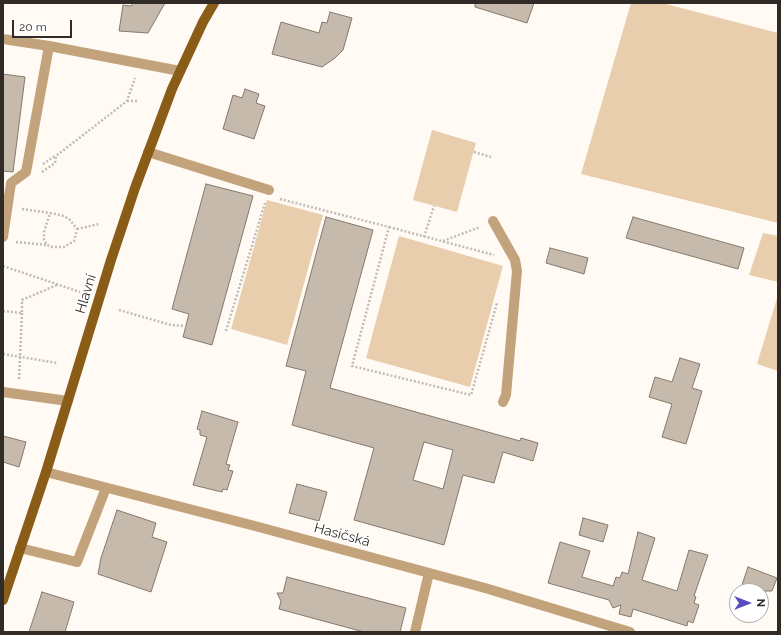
<!DOCTYPE html>
<meta charset="utf-8">
<style>
body{margin:0}
#map{position:relative;width:781px;height:635px;overflow:hidden;background:#fffaf4;font-family:Raleway,sans-serif}
canvas{display:block}
.frame{position:absolute;inset:0;border:4px solid #302b26;pointer-events:none}
.north{position:absolute;left:729px;top:583px;width:40px;height:40px;box-sizing:border-box;background:#fff;border:1px solid #acaaa8;border-radius:50%;rotate:90deg;font-size:11px;font-weight:700;line-height:16px;text-align:center;color:#302b26}
.north::after{content:'';display:block;margin:auto;width:14px;height:18px;background:#574bc3;clip-path:polygon(50% 0,100% 100%,50% 72%,0 100%)}
.scale{position:absolute;left:12px;top:20px;width:60px;height:18px;box-sizing:border-box;border:2px solid #302b26;border-top:0;padding-left:5px;font-size:12px;line-height:14px;white-space:nowrap;color:#302b26;-webkit-text-stroke:3px #fff;paint-order:stroke}
</style>
<div id="map">
<canvas width="781" height="635"></canvas>
<div class="frame"></div>
<div class="north">N</div>
<div class="scale">20 m</div>
</div>
<script>
const ctx = document.querySelector('canvas').getContext('2d');
ctx.lineJoin = 'round';
function fillPath(path, color) {
  ctx.fillStyle = color;
  ctx.fill(path, 'evenodd');
}
function shape(rows) {
  const path = new Path2D();
  for (const r of rows) {
    path.moveTo(r[0], r[1]);
    for (let i = 2; i < r.length; i += 2) path.lineTo(r[i], r[i + 1]);
  }
  return path;
}
function strokePath(path, color, width, dash) {
  ctx.strokeStyle = color;
  ctx.lineWidth = width;
  ctx.lineCap = dash ? 'butt' : 'round';
  ctx.setLineDash(dash || []);
  ctx.stroke(path);
}
function write(font, color, halo, rows, align = 'center') {
  ctx.font = font + ' Raleway,sans-serif';
  ctx.lineWidth = 3;
  ctx.setLineDash([]);
  ctx.textBaseline = 'middle';
  ctx.strokeStyle = halo;
  ctx.fillStyle = color;
  for (const [text, x, y, turn = 0] of rows) {
    ctx.save();
    ctx.translate(x, y);
    ctx.rotate((+turn || 0) * Math.PI / 180);
    ctx.textAlign = isNaN(turn) ? turn : align;
    if (halo) ctx.strokeText(text, 0, 0);
    ctx.fillText(text, 0, 0);
    ctx.restore();
  }
}
fillPath(shape([
 [631,3,662,3,778,33,778,223,581,174],
 [432,130,476,143,457,212,413,200],
 [267,200,323,215,287,345,231,329],
 [763,233,778,236,778,282,749,275],
 [399,236,503,266,470,387,366,358],
 [778,295,778,371,757,364]
]), '#e9ceae');
const building = shape([
 [133,3,165,3,148,33,119,31,123,5,131,6,133,3],
 [475,3,534,3,527,23,475,7,475,3],
 [330,12,352,18,343,50,335,58,322,67,272,54,281,22,319,33,322,22,327,23,330,12],
 [3,74,25,77,13,172,3,171,3,74],
 [245,89,259,94,256,103,265,106,254,139,223,129,233,95,242,98,245,89],
 [206,184,253,196,212,345,183,337,189,314,172,309,206,184],
 [326,217,373,230,330,388,520,441,521,438,538,443,533,461,503,452,494,483,463,475,444,545,354,520,374,448,292,425,306,371,286,366,326,217],
 [424,442,453,450,443,489,413,480,424,442],
 [633,217,744,248,738,269,626,238,633,217],
 [550,248,588,258,584,274,546,263,550,248],
 [680,358,700,364,692,388,702,391,686,444,662,437,672,404,649,397,655,377,672,382,680,358],
 [202,411,238,422,226,464,230,465,228,470,233,471,227,490,223,489,222,492,193,485,207,437,200,435,200,430,197,429,202,411],
 [3,436,26,442,19,467,3,462,3,436],
 [297,484,327,492,319,521,289,513,297,484],
 [117,510,156,523,152,537,167,542,151,592,98,574,101,558,117,510],
 [583,518,608,525,603,542,579,535,583,518],
 [638,532,655,538,642,580,677,591,689,550,708,555,694,596,696,597,694,603,699,605,693,623,688,621,687,626,633,609,631,617,619,614,621,605,613,608,609,600,548,583,560,542,590,551,582,577,613,586,616,577,620,578,622,572,628,574,638,532],
 [748,567,777,578,772,591,740,591,748,567],
 [287,577,406,608,400,632,364,632,279,609,281,601,277,593,283,593,287,577],
 [42,592,74,602,65,632,29,632,42,592]
]);
fillPath(building, '#c6baac');
strokePath(building, '#84796c', 1);
strokePath(shape([
 [127,101,139,101],
 [474,152,491,157],
 [43,164,55,156],
 [42,172,55,163,56,156,127,101,135,78],
 [280,199,389,227,352,366,471,395,497,303],
 [22,209,50,213],
 [50,213,64,216,70,220,77,229,74,241,64,247,52,247,47,245,44,240,44,232,50,213],
 [389,227,494,255],
 [77,229,99,224],
 [424,237,434,206],
 [443,241,480,227],
 [16,242,47,245],
 [3,266,80,292],
 [119,310,171,325,186,326],
 [3,311,22,313,22,300,57,285],
 [226,331,265,203],
 [3,354,57,363],
 [19,379,22,313]
]), '#c0bbb6', 2.5, [2, 2]);
strokePath(shape([
 [3,39,49,46,180,71],
 [148,152,269,190],
 [493,221,515,260,517,271,506,395,503,402],
 [3,237,11,183,26,172,49,46],
 [3,392,68,401],
 [46,472,255,526,485,588,630,632],
 [20,548,77,562,106,488],
 [415,632,429,573]
]), '#c3a37c', 10);
strokePath(shape([
 [3,600,46,472,111,260,135,188,172,89,203,22,214,3]
]), '#895c18', 10);
write('14px', '#302b26', '#fff', [
 ["Hlavní",86,294,-73],
 ["Hasičská",342,535,15]
]);
</script>
